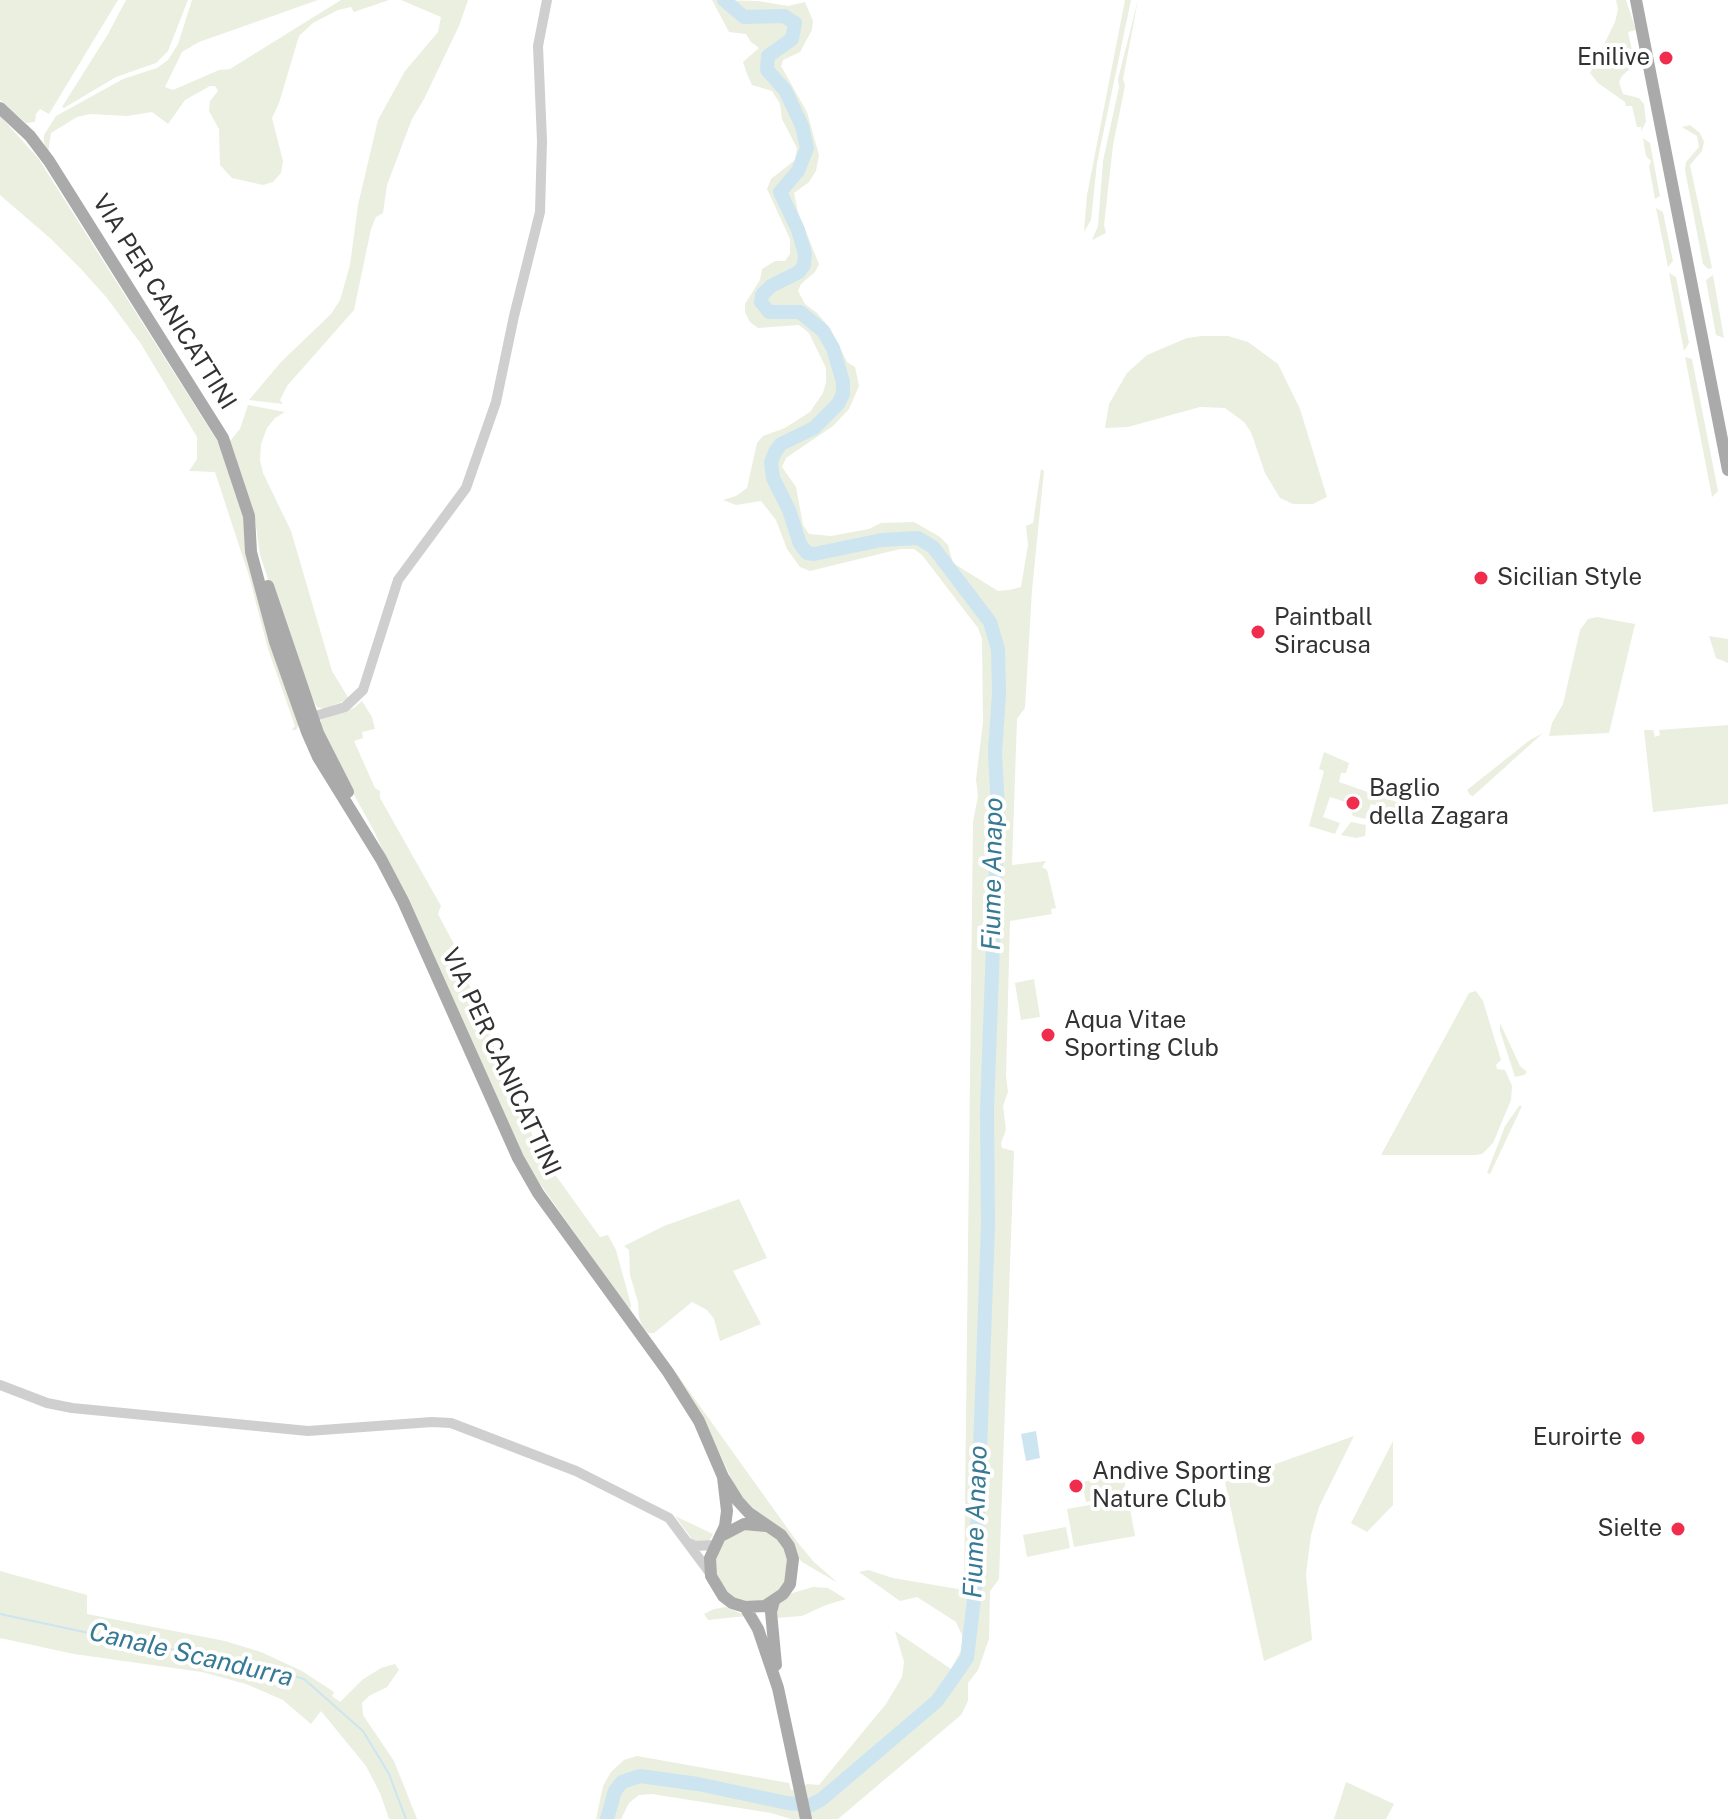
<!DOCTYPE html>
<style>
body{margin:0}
canvas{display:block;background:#fff}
</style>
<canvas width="1728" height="1819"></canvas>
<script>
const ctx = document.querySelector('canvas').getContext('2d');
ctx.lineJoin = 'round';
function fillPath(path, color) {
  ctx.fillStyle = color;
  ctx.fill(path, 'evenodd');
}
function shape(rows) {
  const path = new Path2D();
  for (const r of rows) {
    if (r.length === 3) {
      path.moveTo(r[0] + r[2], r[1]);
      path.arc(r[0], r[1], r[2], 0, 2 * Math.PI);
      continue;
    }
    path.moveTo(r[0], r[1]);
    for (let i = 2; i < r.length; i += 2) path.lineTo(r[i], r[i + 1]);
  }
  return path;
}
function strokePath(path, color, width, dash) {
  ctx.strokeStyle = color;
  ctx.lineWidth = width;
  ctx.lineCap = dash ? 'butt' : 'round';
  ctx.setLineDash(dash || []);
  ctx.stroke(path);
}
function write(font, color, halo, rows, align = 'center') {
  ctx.font = font + ' "Public Sans",sans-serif';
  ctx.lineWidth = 8;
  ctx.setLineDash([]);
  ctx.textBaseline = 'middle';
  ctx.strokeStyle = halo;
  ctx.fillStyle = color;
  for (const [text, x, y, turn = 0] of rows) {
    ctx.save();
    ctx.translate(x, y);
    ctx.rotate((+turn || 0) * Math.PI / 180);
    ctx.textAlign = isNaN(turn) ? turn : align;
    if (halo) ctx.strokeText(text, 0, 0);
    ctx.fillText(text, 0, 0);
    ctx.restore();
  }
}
fillPath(shape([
 [0,0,118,0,49,114,40,109,36,114,35,122,26,123,0,100],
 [126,0,188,0,168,51,156,63,116,77,64,108,62,107,108,34],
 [192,0,318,0,199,42,182,52,165,87,173,90,219,70,230,69,341,0,389,0,354,12,351,7,338,10,313,23,299,36,279,103,272,118,283,161,281,173,273,182,263,185,232,178,220,165,219,129,209,111,210,101,218,91,215,86,210,86,185,100,168,124,152,112,127,116,90,114,77,117,51,133,48,153,44,142,44,135,56,116,123,79,157,68,168,60,178,44],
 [401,0,468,0,459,26,424,99,412,119,387,185,383,213,376,217,371,229,354,310,287,386,280,400,283,404,249,400,281,362,331,314,340,300,350,265,358,205,378,120,405,71,438,32,441,17],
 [712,0,758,1,788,6,805,2,813,21,812,30,800,52,783,60,781,66,807,112,819,155,816,171,809,182,794,193,798,212,819,264,815,272,801,284,798,291,805,304,817,313,830,328,847,362,855,367,859,386,849,409,833,426,786,458,782,467,796,487,803,525,809,534,831,536,869,529,881,523,914,522,940,537,948,545,953,563,998,591,1009,590,1021,587,1028,545,1026,526,1033,523,1041,469,1044,471,1032,590,1025,708,1017,719,1012,865,1046,861,1042,867,1047,870,1056,908,1051,909,1052,914,1010,921,1006,1076,1008,1092,1003,1106,1006,1130,1001,1143,1002,1148,1014,1151,999,1579,990,1591,989,1639,978,1670,968,1683,968,1701,961,1715,838,1819,791,1819,771,1813,652,1794,639,1795,629,1803,621,1819,596,1819,603,1786,611,1772,624,1760,637,1756,789,1783,791,1790,799,1790,807,1784,819,1785,886,1704,902,1677,904,1662,895,1631,951,1669,963,1647,962,1635,956,1622,917,1597,900,1601,859,1572,868,1570,893,1578,964,1590,973,822,978,796,976,779,983,722,982,639,978,628,922,555,914,549,900,549,810,571,800,567,787,549,776,520,761,501,736,505,723,500,736,496,747,488,757,443,763,436,785,428,810,412,823,393,826,382,826,368,809,333,799,325,758,328,750,322,745,312,745,304,760,280,762,269,775,261,785,261,790,254,790,239,767,189,771,179,795,160,797,148,782,119,780,104,772,91,752,85,747,74,743,62,759,48,751,42,746,34,729,32],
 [1125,0,1131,0,1097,163,1091,220,1084,232,1087,195],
 [1138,0,1123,79,1125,86,1113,145,1104,225,1106,233,1092,240,1098,226,1103,161,1119,87,1118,79],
 [1616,0,1626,0,1636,30,1628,32,1635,64,1622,76,1619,82,1623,94,1639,98,1644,104,1646,122,1641,131,1641,127,1637,127,1632,106,1626,106,1625,102,1598,83,1590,73,1615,22,1618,9],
 [0,116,38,158,221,447,243,512,247,555,299,725,296,730,292,730,295,726,268,649,249,576,215,472,189,471,197,459,197,437,141,344,107,298,81,269,51,239,0,195],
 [1690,125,1700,133,1704,142,1702,151,1690,165,1712,268,1708,269,1703,264,1685,170,1686,162,1699,147,1697,136,1682,127],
 [1643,138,1650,143,1660,196,1655,199,1649,166,1651,161,1646,156],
 [1656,208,1663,212,1673,261,1668,267],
 [1669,273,1676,277,1689,343,1684,351],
 [1713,275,1724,338,1716,335,1706,280],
 [1202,336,1228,336,1248,342,1278,364,1300,409,1327,497,1313,504,1293,504,1280,498,1265,473,1251,432,1244,422,1225,408,1200,407,1128,427,1105,428,1109,404,1127,373,1147,355,1187,338],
 [1685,357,1692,359,1718,491,1712,497],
 [248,405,285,412,275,418,267,428,261,444,260,460,263,473,291,531,332,671,349,699,324,709,317,707,314,702,284,627,260,555,254,512,230,441,240,429],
 [1597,617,1635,624,1609,733,1549,736,1552,723,1563,704,1580,630,1588,619],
 [1709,636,1728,639,1728,663,1716,658],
 [362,701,372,717,375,729,362,732,363,738,354,741,375,788,380,791,380,798,441,906,438,914,457,950,468,982,492,1033,489,1035,541,1155,600,1237,608,1235,616,1250,631,1305,630,1311,529,1168,373,829,339,768,320,726,321,720,354,708],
 [1728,725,1728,804,1653,812,1644,730,1653,730,1655,737,1660,735,1659,730],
 [1543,733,1473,796,1470,795,1467,790,1530,740],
 [1324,752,1349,763,1346,773,1341,773,1339,782,1399,803,1394,819,1381,818,1384,808,1371,804,1365,819,1353,816,1351,811,1352,804,1330,797,1323,817,1340,823,1335,834,1309,826,1324,771,1319,769],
 [1351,822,1366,825,1365,836,1356,838,1341,835],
 [1034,979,1040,1017,1021,1020,1015,983],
 [1476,991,1483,1001,1501,1060,1496,1065,1497,1069,1505,1070,1512,1086,1511,1100,1493,1143,1482,1154,1475,1155,1381,1155,1469,993],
 [1500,1023,1520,1066,1527,1072,1524,1075,1515,1077,1500,1031],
 [1519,1106,1522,1106,1490,1174,1487,1173,1505,1126],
 [739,1199,767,1258,733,1271,761,1324,720,1341,714,1319,707,1310,692,1302,654,1333,648,1333,642,1326,639,1317,638,1302,630,1275,629,1250,624,1246,664,1226],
 [674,1370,798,1543,814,1562,838,1583,802,1562,737,1491,708,1428],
 [1354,1436,1319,1507,1311,1535,1306,1574,1312,1640,1264,1661,1225,1482],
 [1393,1441,1393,1505,1367,1532,1351,1523],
 [1123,1474,1127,1494,1086,1502,1082,1482],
 [1128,1498,1135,1536,1074,1547,1067,1509],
 [675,1516,713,1534,709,1541,699,1543,692,1539],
 [1066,1527,1070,1548,1027,1557,1023,1535],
 [752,1566,37],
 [0,1571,87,1595,87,1614,225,1641,261,1652,302,1671,334,1692,332,1696,340,1702,362,1680,381,1668,395,1664,399,1670,387,1687,369,1696,362,1703,363,1715,394,1761,417,1819,389,1819,380,1793,366,1766,321,1711,311,1724,283,1700,246,1684,202,1672,74,1654,0,1638],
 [813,1587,828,1588,846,1599,826,1605,802,1616,776,1618,774,1613,780,1602,789,1594],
 [726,1607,746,1616,708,1620,704,1614,714,1609],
 [1346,1782,1394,1804,1386,1819,1334,1819]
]), '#eaefe0');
fillPath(shape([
 [1036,1431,1040,1458,1026,1461,1021,1434]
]), '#cce5f0');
strokePath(shape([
 [0,1614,131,1642,248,1663,304,1679,363,1731,389,1774,406,1819]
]), '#cce5f0', 2);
strokePath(shape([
 [607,1819,615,1791,622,1782,640,1776,698,1784,787,1803,811,1805,822,1799,937,1701,967,1658,975,1591,988,1225,987,1109,998,810,995,752,999,693,998,649,990,622,933,547,918,538,882,540,814,554,807,553,800,544,789,510,773,478,771,462,775,452,781,444,814,428,838,404,843,394,843,382,833,348,823,331,800,312,769,312,761,302,762,295,771,286,799,272,804,265,805,254,798,230,780,192,798,171,807,148,802,126,785,90,767,70,768,56,792,39,795,23,784,16,744,17,724,0]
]), '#cce5f0', 14);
strokePath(shape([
 [312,717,345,707,363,690,398,580,466,488,496,402,514,316,540,212,542,141,538,46,547,0],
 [0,1385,47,1403,72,1408,308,1431,432,1422,451,1423,576,1471,669,1518,710,1573],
 [689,1543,695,1546,715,1545]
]), '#cfcfcf', 10);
strokePath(shape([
 [1636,0,1728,470],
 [0,108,30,136,49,161,223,438,249,516,251,552,275,642,307,732,318,757,381,859,403,901,518,1158,538,1193,668,1372,699,1421,723,1477,738,1501,749,1513,781,1535,789,1546,793,1559,790,1584,783,1594,765,1606,745,1607,732,1603,723,1596,711,1576,710,1558,725,1526,727,1511,723,1477],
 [268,586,318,733,348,792],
 [721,1536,744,1524,766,1526],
 [774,1601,771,1612,776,1665],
 [745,1607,758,1629,778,1688,806,1819]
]), '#aaa', 12);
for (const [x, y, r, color] of [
 [1666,58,8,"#f12d4e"],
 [1481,578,8,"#f12d4e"],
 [1258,632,8,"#f12d4e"],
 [1353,803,8,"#f12d4e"],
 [1048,1035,8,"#f12d4e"],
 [1638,1438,8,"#f12d4e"],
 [1076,1486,8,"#f12d4e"],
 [1678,1529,8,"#f12d4e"]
]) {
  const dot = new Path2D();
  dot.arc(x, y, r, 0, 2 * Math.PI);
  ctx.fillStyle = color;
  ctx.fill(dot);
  strokePath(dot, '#fff', 3);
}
write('24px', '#323232', '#fff', [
 ["Enilive",1650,58,"right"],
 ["Sicilian Style",1497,578],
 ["Paintball",1274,618],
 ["Siracusa",1274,646],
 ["Baglio",1369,789],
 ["della Zagara",1369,817],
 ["Aqua Vitae",1064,1021],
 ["Sporting Club",1064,1049],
 ["Euroirte",1622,1438,"right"],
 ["Andive Sporting",1092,1472],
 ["Nature Club",1092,1500],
 ["Sielte",1662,1529,"right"]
], 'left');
write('24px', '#323232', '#fff', [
 ["VIA PER CANICATTINI",164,302,58],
 ["VIA PER CANICATTINI",501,1062,65]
]);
write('italic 26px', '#377a95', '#fff', [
 ["Fiume Anapo",993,874,-89],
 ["Fiume Anapo",976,1522,-88],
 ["Canale Scandurra",191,1655,13]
]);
</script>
